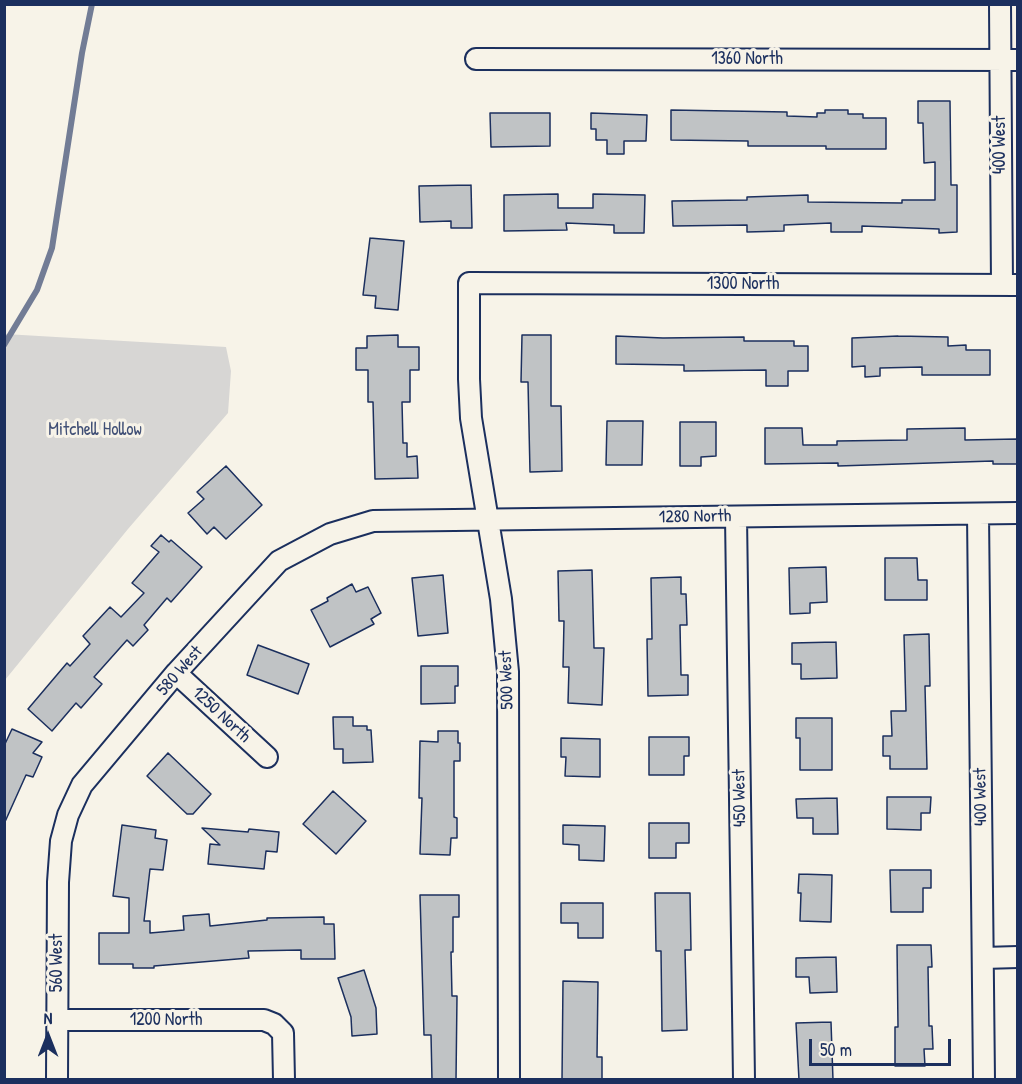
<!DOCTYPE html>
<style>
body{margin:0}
#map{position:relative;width:1022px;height:1084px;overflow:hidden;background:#f7f3e8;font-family:"Patrick Hand",sans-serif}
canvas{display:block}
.frame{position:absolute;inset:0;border:6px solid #1b2f5e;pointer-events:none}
.north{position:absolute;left:18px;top:1006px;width:60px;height:60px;-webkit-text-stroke:4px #f7f3e8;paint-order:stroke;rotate:0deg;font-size:16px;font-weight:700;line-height:24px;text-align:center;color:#1b2f5e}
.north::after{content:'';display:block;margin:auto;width:21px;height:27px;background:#1b2f5e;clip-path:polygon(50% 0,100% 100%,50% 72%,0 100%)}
.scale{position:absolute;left:809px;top:1039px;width:142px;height:27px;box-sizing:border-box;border:3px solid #1b2f5e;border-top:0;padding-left:8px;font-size:18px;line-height:21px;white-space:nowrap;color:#1b2f5e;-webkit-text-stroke:4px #f7f3e8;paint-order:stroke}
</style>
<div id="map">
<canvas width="1022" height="1084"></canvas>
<div class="frame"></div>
<div class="north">N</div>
<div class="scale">50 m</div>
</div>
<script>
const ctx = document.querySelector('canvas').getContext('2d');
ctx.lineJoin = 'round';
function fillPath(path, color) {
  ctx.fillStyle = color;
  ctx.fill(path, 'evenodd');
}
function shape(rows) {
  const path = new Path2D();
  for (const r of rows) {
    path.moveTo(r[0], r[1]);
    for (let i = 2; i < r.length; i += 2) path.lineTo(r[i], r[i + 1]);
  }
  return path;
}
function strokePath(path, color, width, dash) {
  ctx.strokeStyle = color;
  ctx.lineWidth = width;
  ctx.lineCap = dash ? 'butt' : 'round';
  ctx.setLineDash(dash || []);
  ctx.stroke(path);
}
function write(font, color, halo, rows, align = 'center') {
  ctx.font = font + ' "Patrick Hand",sans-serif';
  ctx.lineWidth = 6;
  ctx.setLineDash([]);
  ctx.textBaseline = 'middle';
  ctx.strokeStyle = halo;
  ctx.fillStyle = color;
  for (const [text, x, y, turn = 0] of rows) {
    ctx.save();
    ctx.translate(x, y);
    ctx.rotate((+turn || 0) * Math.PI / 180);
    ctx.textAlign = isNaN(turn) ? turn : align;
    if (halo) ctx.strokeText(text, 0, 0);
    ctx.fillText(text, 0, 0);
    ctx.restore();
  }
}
fillPath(shape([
 [5,334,226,347,231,371,228,413,128,529,5,680]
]), '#d7d6d4');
strokePath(shape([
 [4,345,37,290,52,248,82,53,92,4]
]), '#727c95', 6);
const building = shape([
 [918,101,950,101,951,185,957,185,957,232,939,233,939,229,862,226,862,232,831,232,831,223,784,225,784,231,747,232,747,225,673,226,672,201,747,200,747,197,808,195,808,202,902,203,902,200,935,200,935,162,924,163,923,123,918,123,918,101],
 [671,110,787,112,787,116,817,117,817,113,825,113,825,110,848,110,848,114,863,114,863,118,886,118,886,149,826,149,826,146,748,146,748,141,671,140,671,110],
 [490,113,550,113,550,146,491,147,490,113],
 [591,113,647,115,646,141,624,141,624,154,607,154,607,140,596,140,596,129,591,129,591,113],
 [471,185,472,228,451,228,451,221,420,222,419,186,471,185],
 [558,194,558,208,593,208,593,194,645,195,644,233,614,233,614,225,566,223,567,230,504,231,504,195,558,194],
 [370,238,404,241,398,310,375,308,376,296,363,295,370,238],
 [398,335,398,347,419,347,419,370,410,370,410,402,402,402,403,443,407,443,407,457,417,456,418,478,375,479,373,402,368,402,368,370,356,370,356,348,367,348,367,336,398,335],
 [522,335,551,335,551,406,561,406,562,471,530,472,528,382,521,382,522,335],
 [616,336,663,338,744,337,744,341,794,341,794,346,808,346,808,371,788,371,788,386,766,386,766,370,684,371,684,365,616,364,616,336],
 [898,336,948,337,948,346,966,345,966,350,990,350,990,375,922,375,922,367,880,368,880,376,865,377,865,366,852,367,852,338,898,336],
 [607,421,643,421,642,465,606,465,607,421],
 [680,422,716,422,716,456,701,457,701,466,680,466,680,422],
 [765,428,802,428,803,445,837,445,837,441,907,440,907,429,965,428,965,440,1017,439,1017,464,993,464,993,461,838,466,838,463,765,464,765,428],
 [226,466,262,505,226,539,214,527,207,534,188,513,204,499,197,492,226,466],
 [161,535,169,542,171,540,202,567,171,602,167,598,144,625,148,630,133,646,127,640,94,677,102,684,81,708,76,703,52,731,28,709,67,663,70,666,90,644,83,636,110,607,121,617,144,593,132,583,159,552,151,546,161,535],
 [885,558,917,558,918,580,927,580,927,600,885,600,885,558],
 [826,567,827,602,810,603,810,613,790,614,789,568,826,567],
 [592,570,594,648,604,648,602,705,568,703,569,667,563,667,564,621,559,621,558,571,592,570],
 [443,575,448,633,418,636,412,578,443,575],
 [681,577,681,594,686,594,687,625,680,625,681,675,688,675,688,695,648,696,647,639,652,639,651,578,681,577],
 [352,584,356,592,368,587,381,613,371,619,374,624,330,647,311,610,328,601,327,598,352,584],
 [929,634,930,686,925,686,927,769,890,769,890,756,883,756,883,736,892,736,891,711,906,711,904,635,929,634],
 [836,642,837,678,801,679,801,664,792,664,792,643,836,642],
 [258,645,309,664,298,694,247,675,258,645],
 [421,666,458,666,458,686,455,686,455,703,421,704,421,666],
 [333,717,353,717,353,726,367,726,367,730,371,730,373,762,343,763,343,749,334,749,333,717],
 [796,718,832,718,832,770,800,770,800,738,796,738,796,718],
 [12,729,42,742,33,753,42,757,33,777,26,775,4,824,4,746,12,729],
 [438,731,458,731,458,743,460,743,460,761,454,761,454,817,457,818,457,838,451,838,450,855,420,854,422,798,419,798,420,741,438,742,438,731],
 [649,737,689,737,689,756,684,756,684,775,649,775,649,737],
 [561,738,600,739,600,777,565,776,566,757,561,757,561,738],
 [168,753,211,794,193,814,187,814,147,776,168,753],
 [333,791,366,821,336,854,303,824,333,791],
 [887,797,931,797,930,813,921,813,921,830,887,829,887,797],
 [837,798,838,834,813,834,813,818,797,818,796,799,837,798],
 [649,823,689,823,689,843,676,843,676,858,649,858,649,823],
 [122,825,156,830,155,838,167,840,163,870,150,869,144,921,150,921,150,933,184,930,183,916,209,914,210,926,267,920,267,918,324,917,324,924,334,924,335,959,301,959,301,950,248,951,249,958,154,966,154,968,133,968,133,964,99,964,99,933,129,933,129,898,113,896,122,825],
 [563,825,605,826,604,861,579,860,579,845,563,844,563,825],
 [202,828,248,832,249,829,279,832,277,852,266,851,264,869,208,864,210,844,220,845,202,828],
 [890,870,931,870,931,888,923,888,923,912,891,912,890,870],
 [799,874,832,875,831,922,800,921,801,893,798,893,799,874],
 [655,893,690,893,691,950,685,950,687,1030,662,1031,661,951,656,951,655,893],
 [420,895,459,895,459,917,453,917,453,952,451,952,452,996,457,996,456,1080,432,1080,431,1035,424,1035,420,895],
 [561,903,603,903,603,938,578,938,578,923,561,923,561,903],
 [897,945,931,945,932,967,928,967,929,1026,932,1026,933,1049,924,1049,925,1066,895,1066,895,1027,898,1027,897,945],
 [836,957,837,992,810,993,809,977,796,977,796,958,836,957],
 [364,970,376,1008,377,1034,352,1036,351,1017,338,978,364,970],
 [563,981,598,982,597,1057,602,1057,602,1080,562,1080,563,981],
 [831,1022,833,1080,799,1080,796,1023,831,1022]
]);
fillPath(building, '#c0c3c5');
strokePath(building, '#1b2f5e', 1.5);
const street = shape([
 [1000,4,1002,285],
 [476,59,1018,60],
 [978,514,984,1080],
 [736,517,744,1080],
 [176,673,267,757],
 [983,958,1018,957],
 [57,1020,264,1020,274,1024,283,1033,284,1080],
 [57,1080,58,882,61,841,68,815,82,785,176,673,279,561,330,534,373,521,1018,513],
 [509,1080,508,672,501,599,471,418,469,379,469,283,1018,285]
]);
strokePath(street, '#1b2f5e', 24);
strokePath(street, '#f7f3e8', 20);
write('18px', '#1b2f5e', '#f7f3e8', [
 ["1360 North",747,59],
 ["400 West",1000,145,-90],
 ["1300 North",743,284],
 ["1280 North",695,517,-1],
 ["580 West",180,671,-49],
 ["500 West",507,680,-92],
 ["1250 North",221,715,43],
 ["400 West",981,797,-91],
 ["450 West",740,798,-91],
 ["560 West",57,963,-90],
 ["1200 North",166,1020]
]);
write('18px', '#415076', '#f7f3e8', [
 ["Mitchell Hollow",95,430]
]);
</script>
